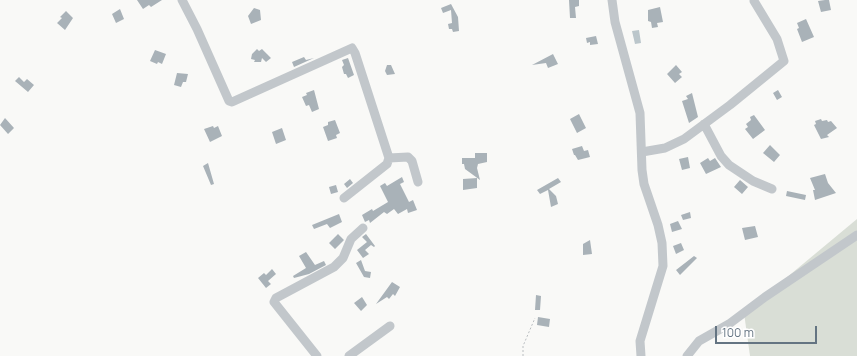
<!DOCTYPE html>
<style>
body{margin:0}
#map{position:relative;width:857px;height:356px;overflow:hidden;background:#f9f9f7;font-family:Manrope,sans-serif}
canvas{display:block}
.scale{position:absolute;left:715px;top:326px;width:102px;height:18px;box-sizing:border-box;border:2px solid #647482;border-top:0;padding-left:5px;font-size:12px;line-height:14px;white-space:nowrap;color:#647482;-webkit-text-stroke:3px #fff;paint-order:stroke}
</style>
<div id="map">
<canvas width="857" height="356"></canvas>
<div class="scale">100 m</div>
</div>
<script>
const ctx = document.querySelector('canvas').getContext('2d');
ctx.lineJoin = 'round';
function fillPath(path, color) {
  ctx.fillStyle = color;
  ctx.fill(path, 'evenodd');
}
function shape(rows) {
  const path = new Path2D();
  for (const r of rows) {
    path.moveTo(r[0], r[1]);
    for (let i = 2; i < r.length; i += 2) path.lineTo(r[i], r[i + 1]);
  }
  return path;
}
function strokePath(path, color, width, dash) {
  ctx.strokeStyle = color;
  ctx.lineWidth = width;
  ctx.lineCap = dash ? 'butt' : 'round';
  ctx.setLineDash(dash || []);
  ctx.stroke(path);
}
fillPath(shape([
 [857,219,857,356,750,356,744,313]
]), '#d9ded6');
fillPath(shape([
 [639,30,641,43,635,44,632,31]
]), '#bbc6cb');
fillPath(shape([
 [137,0,162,0,151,7,149,5,143,9],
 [569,0,579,0,579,6,575,7,576,18,570,18],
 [825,0,829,0,831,10,821,12,818,1],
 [451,4,458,17,459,31,453,32,452,29,449,29,448,24,452,23,451,10,443,13,441,8],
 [660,7,663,22,657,23,658,27,652,28,651,22,648,21,648,10],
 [254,8,260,10,261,20,251,24,248,16],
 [120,9,124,19,116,23,112,14],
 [66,11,73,18,65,30,57,23,62,18,60,17],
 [806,19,814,37,802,42,797,29,799,28,797,23],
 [596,36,598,44,590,45,590,42,587,43,586,38],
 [257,49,259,51,262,49,271,58,266,62,262,58,261,62,254,62,255,60,251,59,252,54],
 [155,50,166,54,162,64,158,62,157,64,150,61],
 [553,54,558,64,548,68,546,63,532,65],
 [304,57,306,60,314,58,294,67,292,62],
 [348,58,354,75,348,78,346,74,344,74,342,67,344,65,342,60],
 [387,65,391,65,395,74,387,75,385,71],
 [676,65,682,72,679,74,682,77,675,83,667,74],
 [177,73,188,74,186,82,183,82,181,87,174,85],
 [19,77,24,82,27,79,34,85,28,92,15,81],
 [314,90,319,109,312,112,309,105,306,106,302,97,307,95,306,93],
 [778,90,782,97,777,100,773,93],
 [692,93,698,117,689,123,682,101,688,99,686,96],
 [579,114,586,128,577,133,570,119],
 [754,115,765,130,753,139,745,129,748,127,746,124,751,120,750,117],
 [5,118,14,128,8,134,0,125],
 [821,119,822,121,827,120,828,122,831,121,837,128,827,135,829,137,821,139,814,125,816,124,815,121],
 [335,120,340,133,336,135,337,138,328,141,323,127,328,125,328,122],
 [213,126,214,128,218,126,222,136,210,142,204,129],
 [282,128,286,140,276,144,272,132],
 [770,145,780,155,774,162,763,153],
 [582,146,584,151,588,150,590,157,578,160,575,155,574,155,572,149],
 [475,153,487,153,487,162,478,164,477,168,480,180,465,169,464,164,462,164,462,158,475,158],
 [688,157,690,168,682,170,679,159],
 [708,158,710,161,715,158,721,167,706,174,700,163],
 [208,163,214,184,211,185,203,166],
 [825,174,828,183,836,193,815,200,813,190,815,190,810,178],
 [402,177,404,182,400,184,409,202,413,200,417,210,408,213,407,209,398,214,394,209,387,214,384,212,370,223,369,220,365,222,362,215,372,209,373,211,388,202,380,186,385,183,387,186],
 [477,178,477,188,463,190,463,179],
 [558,178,561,182,549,189,556,196,558,204,551,207,548,190,540,194,537,190],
 [350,179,353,183,347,188,344,184],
 [740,180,748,187,742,194,734,187],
 [336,185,338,192,331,194,329,187],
 [787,191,806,195,805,200,786,196],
 [690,212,691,218,683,220,681,215],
 [339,214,342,222,330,228,327,224,314,229,312,225],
 [678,221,682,229,672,232,670,224],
 [755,226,758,237,745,240,742,228],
 [338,234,344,240,335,249,329,243],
 [366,234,375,246,374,247,371,245,365,250,369,254,363,258,357,250,367,242,362,237],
 [590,240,592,254,583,255,583,244],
 [681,243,684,250,676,254,673,246],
 [306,252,315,265,324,261,326,265,309,274,294,278,293,276,306,268,299,256],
 [694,256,697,258,680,275,676,270],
 [361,260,365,271,371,272,370,278,364,277,356,263],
 [272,269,276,274,268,281,271,284,266,288,258,278,264,273,266,275],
 [392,282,400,287,395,296,393,294,389,299,387,297,376,304],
 [536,295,541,296,540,310,535,310],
 [362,297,367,305,361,311,354,303],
 [538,317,550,319,549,327,537,325]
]), '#a9b2b8');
strokePath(shape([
 [523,356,523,346,535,318]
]), '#babec1', 1, [2, 2]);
strokePath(shape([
 [182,0,197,29,229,101,232,102,352,48,355,53,389,158,387,164,344,198],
 [612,0,615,22,640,113,642,170,644,184,658,225,662,243,663,266,640,341,641,356],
 [704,124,721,156,729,165,753,181,772,189],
 [642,152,665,148,684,139,730,105,784,61,777,39,754,1],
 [389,158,408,157,412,161,418,182],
 [317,356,274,302,276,298,334,267,343,258,351,239,363,228],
 [349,356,390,326],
 [687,356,699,341,729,324,765,297,857,235]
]), '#c2c7cb', 9);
</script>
